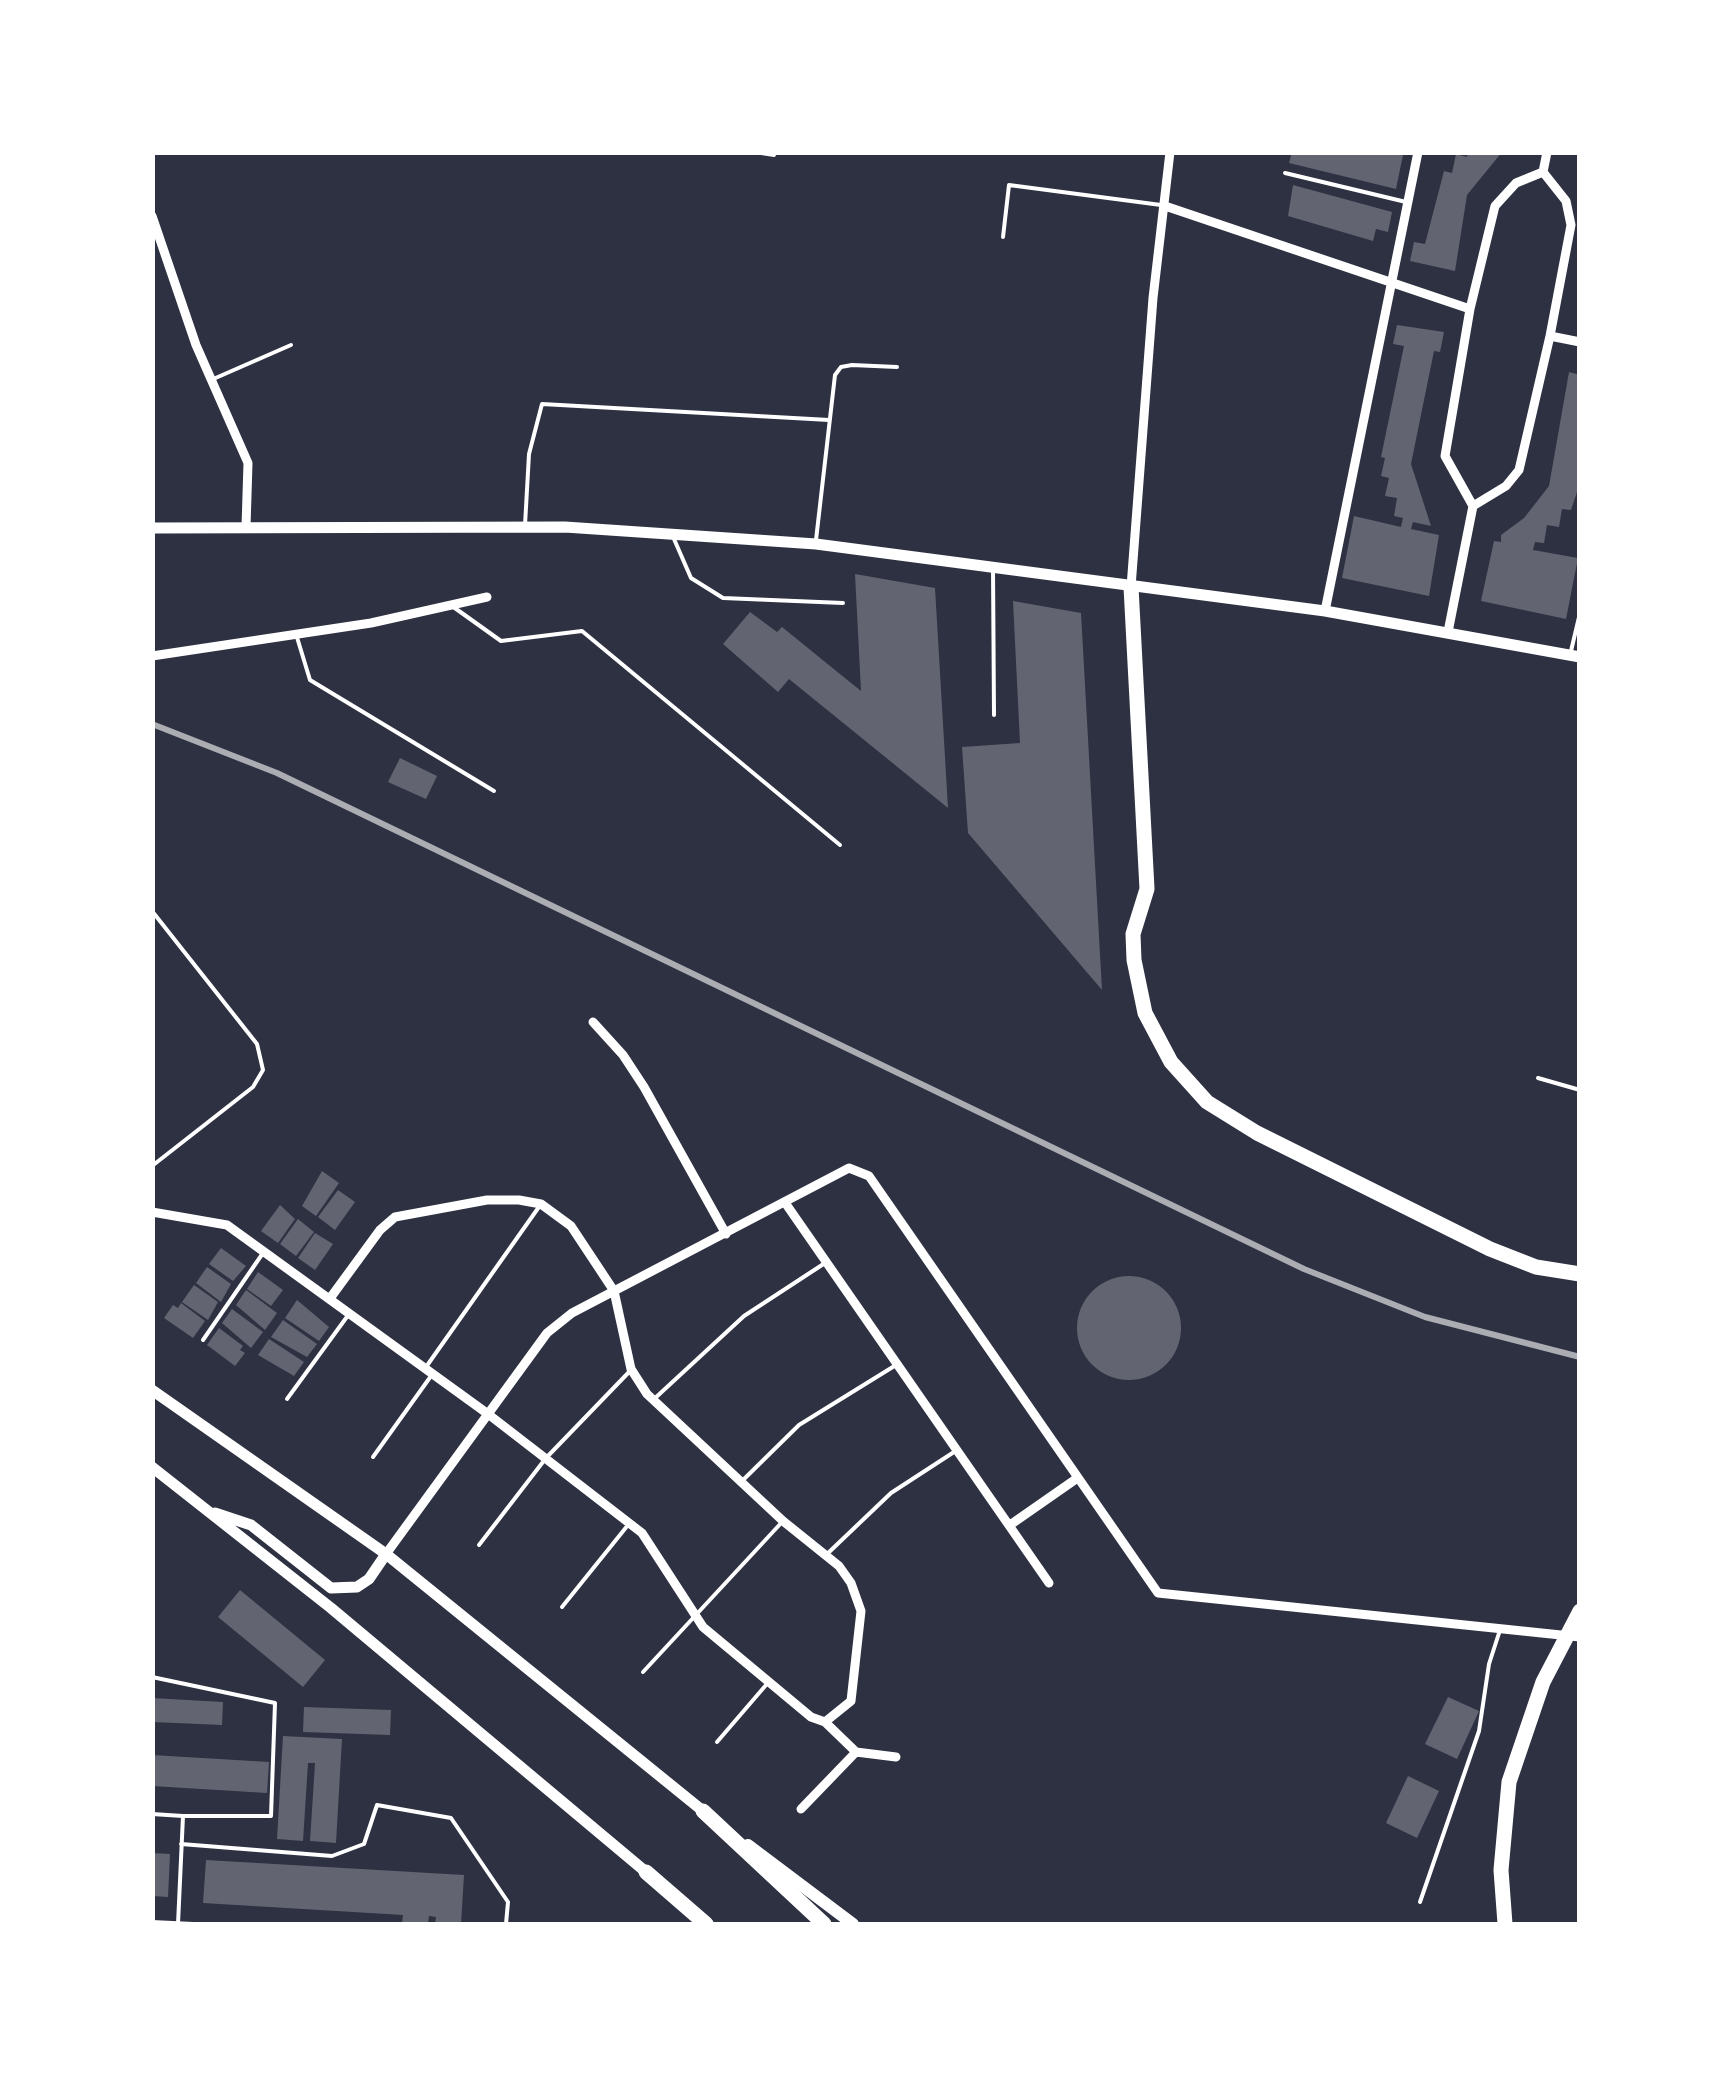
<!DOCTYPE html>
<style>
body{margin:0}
#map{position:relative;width:1732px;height:2077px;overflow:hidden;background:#2d3142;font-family:Mulish,sans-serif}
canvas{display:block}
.frame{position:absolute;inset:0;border:155px solid #fff;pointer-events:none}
</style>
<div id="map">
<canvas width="1732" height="2077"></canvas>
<div class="frame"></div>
</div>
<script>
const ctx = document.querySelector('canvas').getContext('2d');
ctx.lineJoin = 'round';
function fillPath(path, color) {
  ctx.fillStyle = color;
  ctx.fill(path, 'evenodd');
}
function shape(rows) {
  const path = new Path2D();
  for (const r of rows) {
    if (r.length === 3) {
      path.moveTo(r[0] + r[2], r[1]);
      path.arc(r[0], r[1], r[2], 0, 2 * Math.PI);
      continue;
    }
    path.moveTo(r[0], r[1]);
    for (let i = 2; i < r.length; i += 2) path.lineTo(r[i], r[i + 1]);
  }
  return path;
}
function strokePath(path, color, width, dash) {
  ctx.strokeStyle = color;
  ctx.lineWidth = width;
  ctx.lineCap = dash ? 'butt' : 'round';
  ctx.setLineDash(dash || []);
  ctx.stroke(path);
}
fillPath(shape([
 [1292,152,1391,152,1403,155,1396,189,1289,163],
 [1468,152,1502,152,1467,195,1455,271,1410,261,1414,242,1425,244,1444,171,1452,173,1456,154,1467,157],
 [1293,185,1392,212,1388,232,1376,229,1373,241,1288,216],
 [1397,325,1444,332,1440,352,1434,351,1411,464,1431,526,1413,522,1411,529,1439,535,1429,596,1342,578,1354,516,1401,527,1403,518,1394,516,1397,498,1385,496,1389,478,1381,476,1385,458,1381,457,1404,346,1393,344],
 [1569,372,1580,375,1580,483,1571,510,1562,509,1559,527,1547,525,1544,543,1535,542,1533,550,1578,558,1566,619,1481,601,1494,541,1501,542,1501,535,1524,518,1549,486],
 [855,574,935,588,948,808,789,679,778,692,723,644,750,612,777,632,782,627,861,691],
 [1013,601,1081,613,1102,990,968,833,962,747,1020,743],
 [400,758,437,776,426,799,388,782],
 [322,1171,339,1183,316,1216,302,1206],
 [338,1190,355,1202,335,1230,318,1217],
 [280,1205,295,1219,278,1243,261,1231],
 [298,1219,314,1232,296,1256,280,1244],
 [315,1233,333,1244,315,1270,298,1258],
 [221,1248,246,1266,233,1281,209,1264],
 [207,1267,231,1284,221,1302,196,1283],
 [258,1272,283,1290,271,1306,247,1289],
 [1129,1328,52],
 [194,1285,218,1302,208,1320,182,1302],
 [246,1290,277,1313,265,1330,236,1305],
 [297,1300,329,1327,319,1341,285,1318],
 [181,1303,205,1321,193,1338,164,1318,173,1305,178,1308],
 [232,1309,263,1332,251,1348,222,1323],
 [283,1320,317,1344,307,1357,271,1337],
 [219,1328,243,1346,240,1350,245,1353,235,1366,207,1345],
 [269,1339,304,1362,294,1376,258,1355],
 [240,1590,325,1660,303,1687,218,1617],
 [1448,1697,1479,1711,1457,1759,1425,1744],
 [152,1698,223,1702,222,1725,152,1722],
 [304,1707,391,1710,390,1735,303,1732],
 [283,1736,342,1739,336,1843,310,1841,315,1763,308,1763,303,1841,277,1839],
 [152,1755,269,1762,267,1793,152,1786],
 [1408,1776,1439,1791,1417,1838,1386,1823],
 [152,1853,170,1854,168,1897,152,1896],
 [206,1860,464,1875,461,1924,435,1924,436,1917,429,1916,428,1924,402,1924,403,1915,203,1903]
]), '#626471');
strokePath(shape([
 [755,152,774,155],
 [1285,173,1406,202],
 [1003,237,1009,185,1161,205],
 [211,380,291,345],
 [525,525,529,454,542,404,829,420],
 [674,539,691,578,723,598,843,603],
 [816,540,835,375,841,367,852,365,897,367],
 [993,568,994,715],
 [452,606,501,641,582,631,840,845],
 [296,634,310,680,494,791],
 [1571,651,1580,613],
 [152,911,257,1044,263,1070,253,1087,152,1166],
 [1538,1078,1580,1090],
 [203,1340,263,1253],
 [426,1367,541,1204],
 [287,1399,349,1314],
 [653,1400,744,1316,825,1263],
 [373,1457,431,1376],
 [741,1482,799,1425,896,1365],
 [479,1545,546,1458,630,1371],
 [826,1555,891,1493,954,1452],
 [562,1607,628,1525],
 [643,1672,783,1521],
 [152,1677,275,1703,271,1816,183,1816],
 [717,1742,766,1685],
 [152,1814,183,1816,178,1924],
 [181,1844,332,1856,364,1844,377,1805,451,1818,508,1902,506,1924],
 [1420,1902,1479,1731,1489,1664,1500,1630],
 [152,1922,193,1924]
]), '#fff', 4);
strokePath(shape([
 [1543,172,1547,152],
 [1165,206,1470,309],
 [152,216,196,345,248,463,246,527],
 [1550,336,1580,342],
 [1473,506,1445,456,1470,309,1495,206,1516,183,1543,172],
 [1473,506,1506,486,1519,470,1550,336,1571,225,1566,201,1543,172],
 [1131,587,1153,298,1170,152],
 [1325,611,1418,152],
 [1448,632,1473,506],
 [152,656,371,623,487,597],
 [593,1022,623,1055,644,1087,726,1234],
 [786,1204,1049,1583],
 [152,1212,227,1225,488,1414,642,1533,703,1627,811,1717,825,1722,851,1701,861,1611,851,1583,839,1566,783,1521,647,1394,631,1369,614,1291,571,1226,541,1204,519,1200,487,1200,395,1217,380,1230,331,1297],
 [1010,1525,1076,1479],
 [386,1554,547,1333,572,1313,849,1168,869,1176,1158,1593,1580,1637],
 [825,1722,856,1752,896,1757],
 [801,1809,856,1752]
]), '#fff', 9);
strokePath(shape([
 [152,528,565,527,816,544,1325,611,1580,657],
 [152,1390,386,1554,703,1811],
 [152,1467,331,1608,646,1872],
 [215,1513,251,1525,331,1588,357,1587,369,1579,386,1554]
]), '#fff', 11);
strokePath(shape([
 [748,1845,853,1924]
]), '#fff', 12);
strokePath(shape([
 [1131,587,1147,889,1133,934,1134,960,1145,1013,1171,1062,1207,1102,1257,1133,1490,1249,1536,1267,1580,1274],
 [703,1811,824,1924],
 [646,1872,706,1924],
 [1505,1924,1501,1870,1509,1782,1543,1682,1580,1611]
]), '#fff', 15);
strokePath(shape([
 [152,724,277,773,1304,1269,1425,1317,1580,1357]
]), '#abadb3', 6);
</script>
